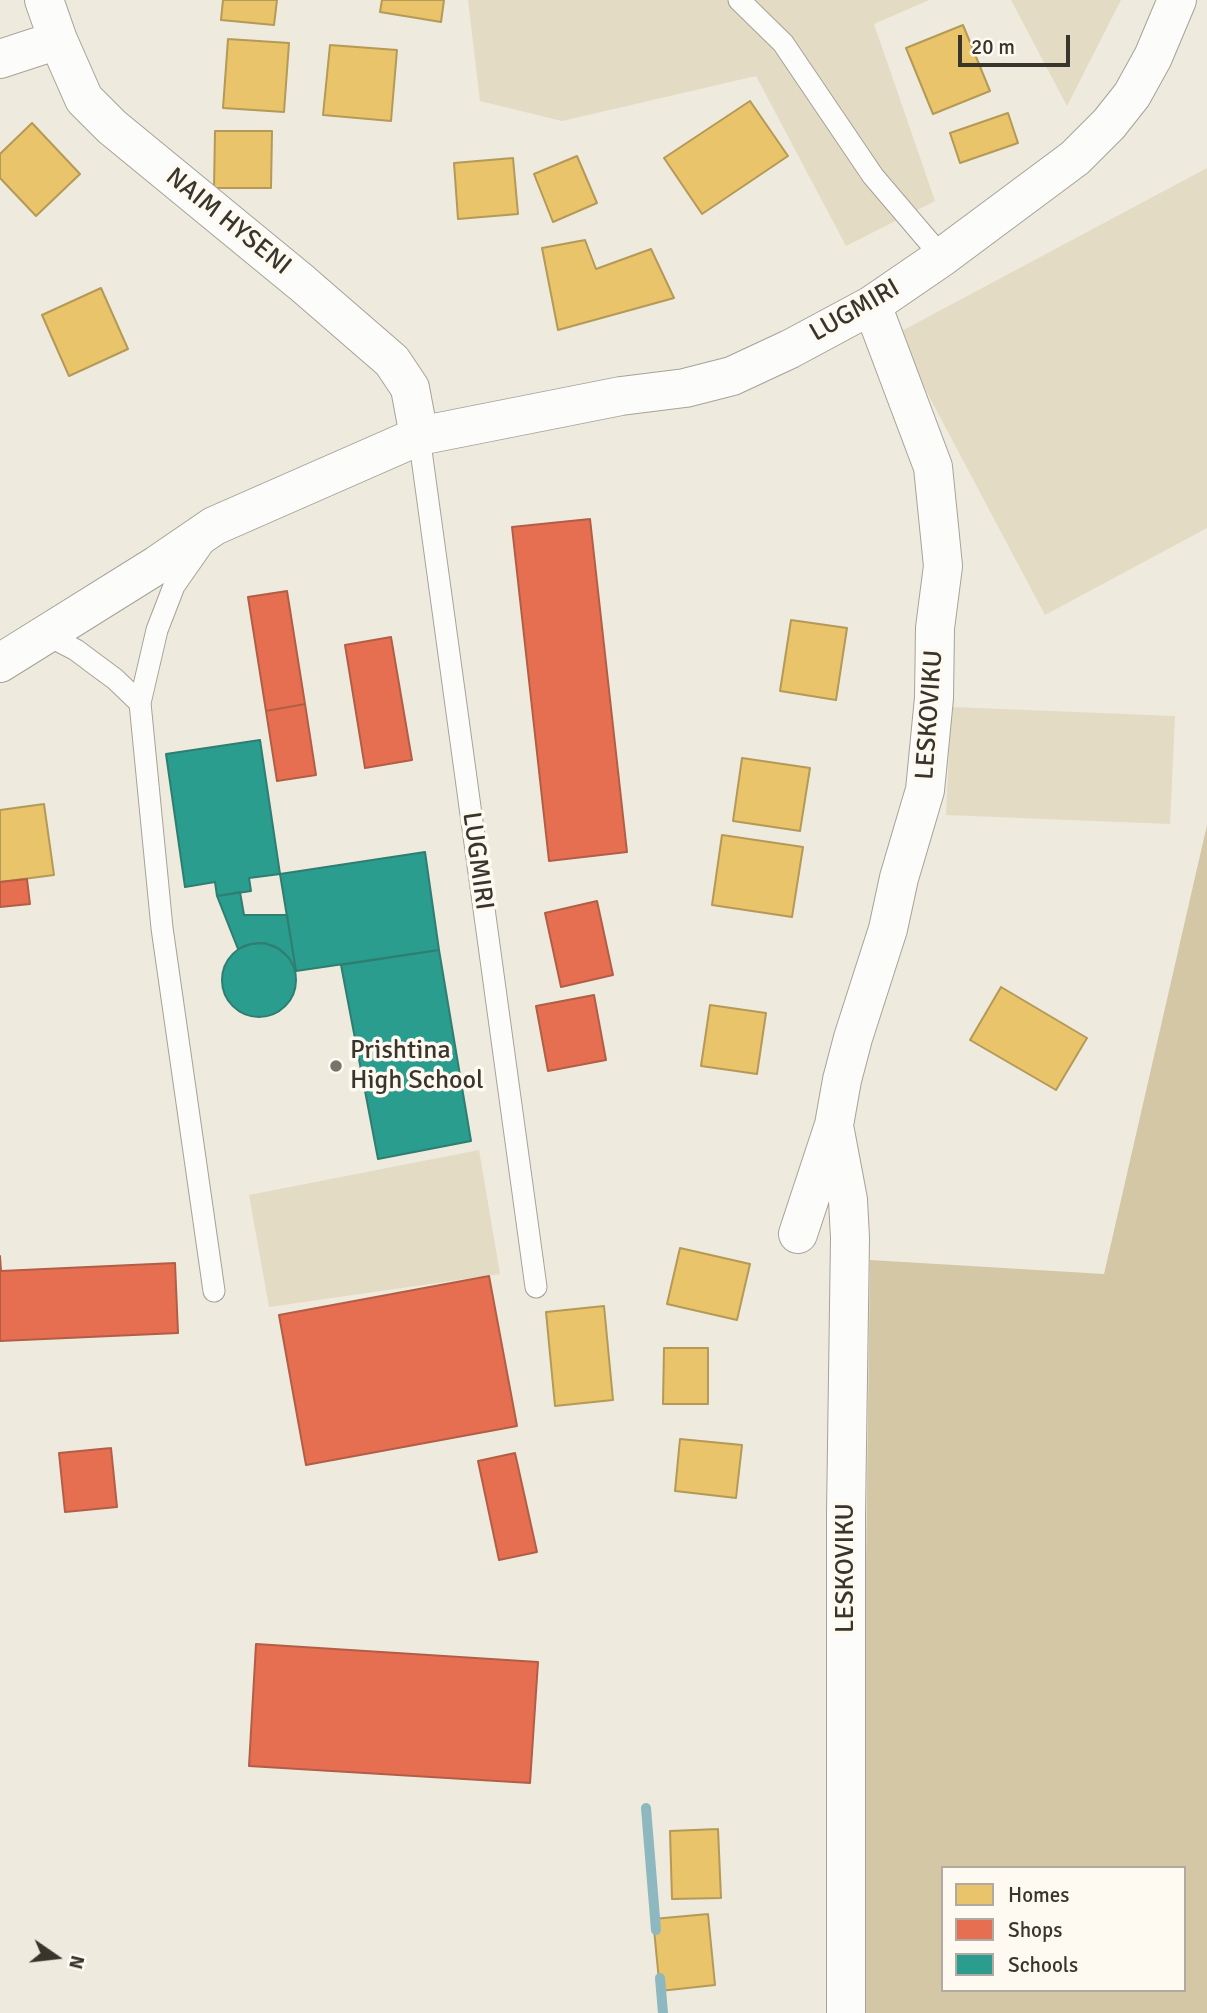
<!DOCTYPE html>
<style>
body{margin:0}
#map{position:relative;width:1207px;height:2013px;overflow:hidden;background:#eeeadd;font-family:Signika,sans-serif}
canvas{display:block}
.legend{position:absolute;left:941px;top:1866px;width:245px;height:126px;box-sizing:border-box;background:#fefaf1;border:2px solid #afaba2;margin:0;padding:9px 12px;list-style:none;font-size:21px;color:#38352c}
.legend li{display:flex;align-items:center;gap:14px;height:35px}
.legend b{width:35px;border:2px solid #afaba2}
.north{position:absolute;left:21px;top:1922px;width:70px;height:70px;-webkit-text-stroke:5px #fefaf1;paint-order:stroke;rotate:104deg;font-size:19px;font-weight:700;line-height:28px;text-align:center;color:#38352c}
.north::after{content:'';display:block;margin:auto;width:24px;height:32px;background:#38352c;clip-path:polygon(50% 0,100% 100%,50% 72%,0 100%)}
.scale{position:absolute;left:958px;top:35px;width:112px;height:32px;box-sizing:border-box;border:4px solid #38352c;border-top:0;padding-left:9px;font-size:21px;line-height:24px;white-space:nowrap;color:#38352c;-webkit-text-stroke:5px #fefaf1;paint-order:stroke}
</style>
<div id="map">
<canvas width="1207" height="2013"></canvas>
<ul class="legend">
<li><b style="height:19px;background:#e9c46a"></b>Homes</li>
<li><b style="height:19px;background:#e76f51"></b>Shops</li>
<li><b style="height:19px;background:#2a9d8f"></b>Schools</li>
</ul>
<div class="north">N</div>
<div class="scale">20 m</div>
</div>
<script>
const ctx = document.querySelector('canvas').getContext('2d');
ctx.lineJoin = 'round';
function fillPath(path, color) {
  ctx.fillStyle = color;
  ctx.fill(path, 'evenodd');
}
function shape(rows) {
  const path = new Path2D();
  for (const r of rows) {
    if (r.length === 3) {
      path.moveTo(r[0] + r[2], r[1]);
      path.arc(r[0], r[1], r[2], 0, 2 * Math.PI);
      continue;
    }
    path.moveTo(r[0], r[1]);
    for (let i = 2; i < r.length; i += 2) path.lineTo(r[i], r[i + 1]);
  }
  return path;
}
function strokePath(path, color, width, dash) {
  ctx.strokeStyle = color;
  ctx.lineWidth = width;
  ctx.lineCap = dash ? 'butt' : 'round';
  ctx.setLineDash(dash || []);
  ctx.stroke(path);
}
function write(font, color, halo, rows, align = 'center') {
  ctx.font = font + ' Signika,sans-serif';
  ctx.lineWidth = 7;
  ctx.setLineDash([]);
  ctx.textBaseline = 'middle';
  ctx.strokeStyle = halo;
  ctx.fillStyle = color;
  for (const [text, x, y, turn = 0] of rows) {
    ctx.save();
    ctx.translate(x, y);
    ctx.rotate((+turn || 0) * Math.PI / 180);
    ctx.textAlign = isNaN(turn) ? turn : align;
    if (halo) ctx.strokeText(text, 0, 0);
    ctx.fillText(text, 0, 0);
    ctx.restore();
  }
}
fillPath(shape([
 [468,0,929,0,874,24,935,201,846,246,756,76,562,121,480,101],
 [1011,0,1121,0,1067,106],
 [1207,168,1207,528,1045,615,896,334],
 [951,707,1175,716,1170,824,946,815],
 [479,1150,500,1274,269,1307,249,1195]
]), '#e3dbc3');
fillPath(shape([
 [1207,825,1207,2013,860,2013,870,1260,1104,1274],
 [943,1868,1184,1868,1184,1990,943,1990]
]), '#d3c7a5');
const homes = shape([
 [223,0,277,0,274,25,221,20,223,0],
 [382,0,444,0,441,22,380,12,382,0],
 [963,25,990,91,933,114,906,48,963,25],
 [228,39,289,43,284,112,223,108,228,39],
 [330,45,397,50,391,121,323,115,330,45],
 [750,101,788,156,702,214,664,158,750,101],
 [1008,113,1018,143,960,163,950,133,1008,113],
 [32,123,80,174,36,216,0,178,0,154,32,123],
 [215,131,272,131,271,188,214,188,215,131],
 [577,156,597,203,553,222,534,174,577,156],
 [513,158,518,214,458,219,454,163,513,158],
 [585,240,596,269,651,249,674,298,558,330,542,248,585,240],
 [101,288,128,349,69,376,42,315,101,288],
 [791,620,847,628,836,700,780,691,791,620],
 [742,758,810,768,800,831,733,821,742,758],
 [44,804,54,875,0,882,0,810,44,804],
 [722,835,803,847,792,917,712,905,722,835],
 [1001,987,1087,1038,1056,1090,970,1040,1001,987],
 [710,1005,766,1013,757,1074,701,1066,710,1005],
 [680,1248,750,1264,737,1320,667,1304,680,1248],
 [604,1306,613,1400,555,1406,546,1312,604,1306],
 [664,1348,708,1348,708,1404,663,1404,664,1348],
 [680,1439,742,1445,736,1498,675,1491,680,1439],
 [718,1829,721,1898,672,1899,670,1831,718,1829],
 [708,1914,715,1985,660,1991,653,1919,708,1914]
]);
fillPath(homes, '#e9c46a');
strokePath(homes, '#b49957', 2);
const shops = shape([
 [590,519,627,852,549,861,512,527,590,519],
 [287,591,305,704,266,711,248,597,287,591],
 [391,637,412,760,365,768,345,645,391,637],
 [305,704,316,775,277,781,266,711,305,704],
 [27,879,30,904,0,907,0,882,27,879],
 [597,901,613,975,561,987,545,913,597,901],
 [594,995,606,1060,548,1071,536,1006,594,995],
 [0,1256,1,1271,175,1263,178,1333,0,1341,0,1256],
 [489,1276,517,1426,306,1465,279,1315,489,1276],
 [111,1448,117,1507,65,1512,59,1453,111,1448],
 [515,1453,537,1552,499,1560,478,1461,515,1453],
 [256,1644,538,1662,530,1783,249,1766,256,1644]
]);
fillPath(shops, '#e76f51');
strokePath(shops, '#b25e46', 2);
const schools = shape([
 [260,740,280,874,249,878,251,891,217,896,215,882,185,887,166,754,260,740],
 [425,852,439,950,296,971,280,874,425,852],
 [240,892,244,915,287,915,296,971,289,958,279,949,265,943,251,944,238,949,217,896,240,892],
 [259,980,37],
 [439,950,471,1141,378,1159,341,965,439,950]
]);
fillPath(schools, '#2a9d8f');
strokePath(schools, '#2e7e71', 2);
strokePath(shape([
 [646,1808,656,1930],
 [660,1978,663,2013]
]), '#8db8c0', 10);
const lane = shape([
 [739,0,783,43,873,176,942,257],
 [419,436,536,1287],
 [202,546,174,586,157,630,140,703,162,928,214,1291],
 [45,634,76,650,96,665,115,679,140,703]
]);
const street = shape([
 [44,0,58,40,84,99,112,127,302,283,392,361,410,388,419,436],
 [0,59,58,40],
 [0,663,157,565,214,526,419,436,621,396,685,388,732,376,790,349,872,305,942,257,1075,158,1109,124,1132,95,1153,57,1177,0],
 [835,1131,848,1200,850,1238,846,1514,846,2013],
 [798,1234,834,1125,842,1080,853,1038,888,929,899,878,925,790,934,698,935,628,943,566,933,467,872,305]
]);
strokePath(lane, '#a6a299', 23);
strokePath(street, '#a6a299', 40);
strokePath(lane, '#fcfcfa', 21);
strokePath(street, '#fcfcfa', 38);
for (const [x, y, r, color] of [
 [336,1066,7,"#78746a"]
]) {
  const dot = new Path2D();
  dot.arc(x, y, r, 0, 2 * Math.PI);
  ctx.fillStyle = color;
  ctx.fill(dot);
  strokePath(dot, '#fefaf1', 2.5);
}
write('26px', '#38352c', '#fefaf1', [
 ["NAIM HYSENI",228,222,39],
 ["LUGMIRI",855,311,-30],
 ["LESKOVIKU",930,715,-86],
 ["LUGMIRI",477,861,82],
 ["LESKOVIKU",846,1568,-90]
]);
write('26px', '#38352c', '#fefaf1', [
 ["Prishtina",350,1051],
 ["High School",350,1081]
], 'left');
</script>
